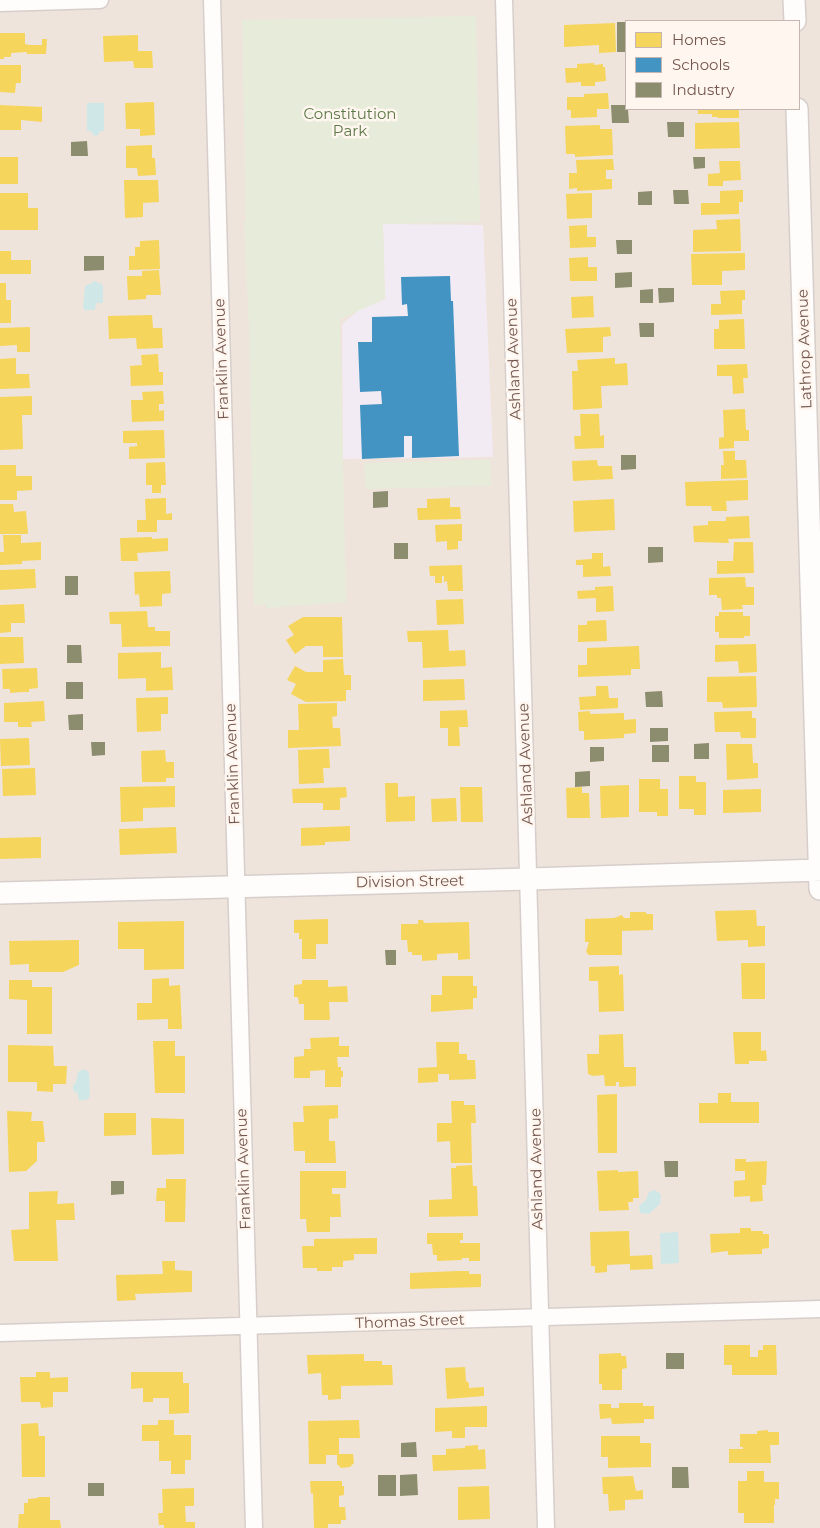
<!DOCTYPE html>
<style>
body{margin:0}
#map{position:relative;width:820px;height:1528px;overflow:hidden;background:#f7f2ed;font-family:Montserrat,sans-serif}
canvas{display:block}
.legend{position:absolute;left:625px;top:20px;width:175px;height:90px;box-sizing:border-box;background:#fef6ef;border:1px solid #c7b6af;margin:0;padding:6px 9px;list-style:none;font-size:15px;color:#74574e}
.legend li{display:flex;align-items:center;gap:10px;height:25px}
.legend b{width:25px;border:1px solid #c7b6af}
</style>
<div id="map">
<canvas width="820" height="1528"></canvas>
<ul class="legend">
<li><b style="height:14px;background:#f6d55c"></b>Homes</li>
<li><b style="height:14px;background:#4393c3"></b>Schools</li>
<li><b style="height:14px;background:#8c8c6e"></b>Industry</li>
</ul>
</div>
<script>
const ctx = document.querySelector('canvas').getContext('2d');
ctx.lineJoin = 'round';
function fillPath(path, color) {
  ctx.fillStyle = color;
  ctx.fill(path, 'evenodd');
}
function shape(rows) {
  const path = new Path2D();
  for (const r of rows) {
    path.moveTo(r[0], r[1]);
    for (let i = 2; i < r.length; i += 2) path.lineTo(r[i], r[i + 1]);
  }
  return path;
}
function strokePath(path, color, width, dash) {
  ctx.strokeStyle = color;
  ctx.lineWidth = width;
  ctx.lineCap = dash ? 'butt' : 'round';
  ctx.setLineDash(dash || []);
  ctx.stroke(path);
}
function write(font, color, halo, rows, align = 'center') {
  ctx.font = font + ' Montserrat,sans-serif';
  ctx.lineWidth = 5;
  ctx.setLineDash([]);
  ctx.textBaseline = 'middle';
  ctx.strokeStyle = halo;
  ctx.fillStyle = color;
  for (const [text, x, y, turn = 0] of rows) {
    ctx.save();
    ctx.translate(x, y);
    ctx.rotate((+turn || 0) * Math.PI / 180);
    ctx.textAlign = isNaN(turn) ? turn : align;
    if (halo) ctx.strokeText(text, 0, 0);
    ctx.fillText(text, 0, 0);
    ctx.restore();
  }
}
fillPath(shape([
 [0,0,820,0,820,1528,0,1528],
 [626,21,799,21,799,109,626,109]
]), '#efe4db');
fillPath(shape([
 [383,224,483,225,493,457,343,459,342,324,359,310,385,299]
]), '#f3ebf3');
fillPath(shape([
 [476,16,480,222,383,224,385,299,340,319,346,602,267,608,266,604,254,605,249,329,244,221,246,221,242,20],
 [490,460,491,486,366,489,364,463]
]), '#e6ecd9');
fillPath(shape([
 [87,103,104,103,104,131,100,131,99,134,96,136,93,135,91,131,87,131],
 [95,281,103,285,103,303,96,303,95,310,84,310,83,307,85,286],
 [81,1070,86,1070,89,1073,90,1093,89,1098,86,1100,79,1100,77,1092,73,1091,73,1085,76,1082,78,1072],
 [654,1190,660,1193,661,1196,660,1204,650,1213,647,1214,640,1213,639,1206,646,1200,649,1192],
 [678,1232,679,1263,661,1264,660,1233]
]), '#cfe8e7');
fillPath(shape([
 [615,23,616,52,599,53,599,45,564,47,564,25],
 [0,33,25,33,25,44,29,45,42,45,42,39,47,39,46,54,27,54,27,52,11,53,11,57,4,57,4,59,0,59],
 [138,35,138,51,152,51,153,68,134,68,133,61,104,62,103,36],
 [594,63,594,65,603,64,603,67,605,67,606,81,595,82,595,86,581,86,581,82,566,83,565,68,577,68,577,64],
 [0,65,21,65,21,83,16,83,15,93,0,92],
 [608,93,609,109,597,109,597,117,571,118,571,110,567,110,567,97,584,97,584,94],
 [154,102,155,135,140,136,140,129,126,129,125,103],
 [0,105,42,107,42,122,21,120,21,130,0,130],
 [698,109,739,109,739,118,718,118,718,117,712,117,712,114,698,114],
 [739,122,740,148,695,149,695,123],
 [600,125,600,129,612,129,613,155,575,157,575,154,566,154,565,126],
 [152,145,152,158,155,158,156,175,138,176,137,168,126,168,126,146],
 [0,157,18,157,18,184,0,184],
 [613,159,614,170,606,170,606,179,612,179,612,189,577,191,577,188,569,189,569,173,577,173,576,160],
 [719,161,740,161,741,180,723,181,723,186,708,186,708,174,720,173],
 [124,180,158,180,159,202,143,203,143,217,125,218],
 [743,190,743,202,739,202,739,214,701,215,701,203,720,203,720,191],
 [0,193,28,193,28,208,38,208,38,230,0,230],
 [592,193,592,218,567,219,566,194],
 [740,219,741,251,693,252,693,230,717,229,716,220],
 [587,225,587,237,596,237,596,247,570,248,569,226],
 [159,240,160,269,129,270,129,256,135,256,135,247,140,247,140,241],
 [0,251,11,251,11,260,31,260,31,274,0,274],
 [745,253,745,270,722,271,722,285,692,285,691,254],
 [588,257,588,267,597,267,597,281,570,281,569,258],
 [159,270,161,295,146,295,146,299,128,300,127,276,142,276,142,271],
 [0,283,6,283,6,300,11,300,11,323,0,323],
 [745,290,745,300,742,300,742,314,711,315,711,304,721,304,720,291],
 [593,296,594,317,572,318,571,297],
 [152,315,153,328,162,328,163,348,137,349,136,338,109,339,108,316],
 [744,319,745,349,714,349,714,329,719,329,719,320],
 [30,327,30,352,17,352,17,345,0,346,0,328],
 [610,327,611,336,603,337,603,352,567,353,565,329],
 [158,354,159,372,163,372,163,385,131,386,130,366,142,365,141,355],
 [16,358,16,374,29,374,30,388,0,389,0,359],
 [615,358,615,364,627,363,628,385,601,386,602,408,573,410,572,371,578,371,577,360],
 [747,364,748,378,743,378,744,393,733,394,732,376,717,376,717,365],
 [163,391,164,404,159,404,159,411,164,410,164,421,132,422,131,400,143,400,142,392],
 [32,396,32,415,22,415,23,449,0,450,0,397],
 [745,409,746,430,749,430,749,441,734,441,734,448,719,449,719,438,724,437,723,410],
 [580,414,599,414,600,436,604,435,604,448,575,449,574,436,581,436],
 [164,430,165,458,129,459,129,447,137,446,137,443,123,443,123,431],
 [723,451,735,451,735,460,746,460,747,478,721,479,721,465,724,465],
 [597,460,598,466,612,466,613,479,573,481,572,461],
 [165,462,166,485,161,485,161,493,152,493,152,485,146,485,146,463],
 [0,465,16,465,16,476,32,476,32,490,17,491,17,500,0,500],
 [748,480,748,500,726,501,727,511,712,511,711,506,686,506,685,482],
 [166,498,166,514,172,513,172,520,157,520,157,532,137,532,137,520,146,520,145,499],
 [450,498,450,507,460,507,461,519,418,520,417,508,427,508,427,499],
 [614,499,615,530,574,532,573,501],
 [0,504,13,504,14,512,26,511,28,534,0,534],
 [749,516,750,538,728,539,729,543,694,542,693,526,708,525,708,521,726,521,726,517],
 [462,524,462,541,458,541,458,549,447,550,447,541,436,542,435,525],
 [3,535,21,535,21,543,41,542,41,560,22,561,22,564,0,565,0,552,4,552],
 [152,537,152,539,168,538,168,551,137,553,138,561,121,561,120,538],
 [734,542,753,542,754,573,717,574,717,561,733,561],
 [592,553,603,553,603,567,610,566,611,576,583,577,583,565,576,565,576,560,592,559],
 [462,565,463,591,448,591,447,581,444,582,444,576,442,576,442,583,435,583,435,576,430,576,429,566],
 [35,569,36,588,0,590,0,570],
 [170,571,171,593,162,594,162,606,140,607,139,594,135,595,134,572],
 [745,577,746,587,754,587,754,605,742,605,743,609,722,610,721,598,717,598,717,595,709,595,709,578],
 [613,586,614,611,596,612,596,598,578,599,577,591,595,590,595,587],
 [463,599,464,624,437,625,436,600],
 [24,604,25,623,11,623,11,632,0,633,0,605],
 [147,611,148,627,155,627,155,631,170,631,170,646,122,647,121,624,110,624,109,612],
 [719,612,743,612,743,616,750,616,750,636,744,636,744,638,719,638,719,632,715,632,715,616,719,616],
 [303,617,342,617,343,657,323,657,323,646,306,646,295,654,286,640,294,635,288,626],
 [606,620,607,641,578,642,578,625,587,625,587,621],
 [448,630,449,651,465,650,466,666,423,668,422,642,408,642,407,631],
 [0,637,23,637,24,663,0,664],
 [756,644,757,672,739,673,738,661,715,662,715,645],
 [639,646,640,669,631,669,631,675,578,677,578,665,587,665,587,648],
 [161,652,161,668,172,667,173,690,146,691,146,678,118,679,118,653],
 [343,659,344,675,351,675,351,690,346,690,346,701,306,702,291,694,296,684,287,680,295,666,306,672,323,672,323,660],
 [37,668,38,688,29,689,29,692,22,692,10,693,10,689,3,689,2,669],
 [756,676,757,707,723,708,722,702,707,702,707,677],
 [464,679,465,700,423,701,423,680],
 [596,686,608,686,609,698,618,698,618,708,580,710,579,697,596,696],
 [168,697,168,714,161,714,161,731,137,732,136,698],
 [44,701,45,721,31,722,32,727,18,727,18,722,4,722,4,703],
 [337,703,337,716,332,717,333,728,340,728,341,746,288,748,288,730,299,730,298,704],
 [467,710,468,727,459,727,460,746,448,746,448,728,440,728,440,711],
 [590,711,590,714,624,713,624,720,636,719,636,733,624,734,624,738,584,740,584,731,579,731,578,712],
 [752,711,752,718,756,718,756,738,741,738,740,732,715,732,714,712],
 [29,738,30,765,1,766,0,739],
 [726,744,752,744,753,763,758,763,758,778,727,780],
 [323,749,329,749,330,768,323,768,324,783,299,784,298,750],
 [165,750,166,762,174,762,174,778,166,778,166,782,142,782,141,751],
 [35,768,36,795,3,796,2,769],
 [679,776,696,776,696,782,706,782,706,815,694,815,694,809,679,809],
 [639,779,660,779,660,789,668,789,668,816,657,816,657,812,639,812],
 [385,783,398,783,398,797,415,796,415,821,386,822],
 [629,785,629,817,601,818,600,786],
 [175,786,175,807,143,808,143,821,121,822,120,787],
 [346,787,347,797,340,798,340,810,323,810,323,803,293,803,292,789],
 [460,787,482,787,483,822,461,822],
 [582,787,582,793,589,793,590,818,567,818,566,788],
 [761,789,761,812,723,813,723,790],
 [456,798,457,821,432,822,431,799],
 [350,826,350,841,325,842,325,845,301,846,301,828],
 [176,827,177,853,120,855,119,829],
 [41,837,41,858,0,859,0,838],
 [756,910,757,926,765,926,765,946,748,947,748,940,717,941,715,911],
 [630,912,646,912,646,914,653,914,653,930,622,931,622,955,589,955,586,952,589,942,585,942,585,919,614,918,622,915,624,918,630,918],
 [328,919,328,944,316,944,316,959,302,959,302,939,299,939,299,933,294,933,294,920],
 [418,920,423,920,424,923,469,922,470,959,458,960,458,953,437,954,437,960,422,961,422,955,412,955,412,952,408,952,407,940,401,940,401,924,418,924],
 [184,921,184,969,144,970,144,949,118,949,118,922],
 [79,940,79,965,63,972,29,972,29,964,10,965,9,941],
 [741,963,765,963,765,999,742,999],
 [619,966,619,975,623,974,624,1011,599,1012,598,981,589,981,589,967],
 [442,976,473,976,473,986,477,986,477,998,473,998,473,1009,431,1012,431,995,442,995],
 [169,978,169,986,180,985,182,1029,168,1029,168,1019,137,1020,137,1003,152,1003,152,979],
 [9,980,32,980,32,987,52,987,52,1034,27,1034,27,1000,9,999],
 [302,980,328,980,328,987,347,986,348,1002,329,1002,330,1020,304,1020,304,1004,299,1004,298,997,294,997,294,985,302,984],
 [733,1032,761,1032,761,1051,766,1050,767,1061,749,1061,749,1064,735,1064],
 [623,1034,624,1067,636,1067,636,1086,619,1087,619,1082,616,1082,616,1086,605,1086,604,1075,593,1076,588,1074,587,1054,599,1054,599,1035],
 [339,1037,339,1046,349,1046,349,1057,337,1057,338,1067,341,1067,341,1071,343,1071,343,1077,341,1077,341,1087,325,1087,325,1070,310,1071,310,1078,294,1078,294,1057,304,1056,304,1049,311,1049,310,1038],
 [153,1041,175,1041,175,1056,185,1056,185,1093,155,1093],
 [436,1042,459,1042,459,1054,467,1054,467,1060,475,1060,476,1079,449,1080,449,1074,438,1074,438,1082,418,1083,418,1068,437,1067],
 [8,1045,53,1046,54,1066,67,1066,66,1084,53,1084,53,1092,37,1091,37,1082,8,1082],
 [718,1093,731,1093,731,1102,759,1102,759,1123,699,1123,699,1103,718,1103],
 [617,1094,617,1153,598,1153,597,1095],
 [451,1101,464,1101,464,1105,475,1105,476,1123,471,1123,472,1163,451,1163,450,1141,437,1142,437,1123,452,1123],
 [338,1105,338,1118,329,1119,329,1141,335,1141,336,1163,305,1163,305,1151,294,1151,293,1122,304,1122,303,1106],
 [7,1111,32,1112,31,1121,43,1121,45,1142,37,1142,37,1161,26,1171,9,1172],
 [104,1113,136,1113,136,1135,104,1136],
 [151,1118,184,1119,184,1154,152,1155],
 [735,1159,746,1159,746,1162,767,1161,766,1185,762,1185,763,1201,750,1202,750,1196,734,1197,734,1181,745,1180,745,1171,735,1171],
 [472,1165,473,1186,477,1186,478,1216,429,1217,429,1200,452,1199,451,1168,456,1168,456,1166],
 [618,1170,618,1172,638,1171,639,1198,633,1198,633,1202,628,1202,629,1210,599,1211,597,1171],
 [300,1171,346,1171,346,1188,332,1188,332,1194,340,1194,341,1217,330,1217,330,1232,307,1232,306,1219,300,1219],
 [166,1179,186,1179,185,1222,165,1222,165,1201,156,1201,157,1188,166,1188],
 [58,1191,57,1204,74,1203,75,1220,56,1220,58,1261,14,1261,11,1230,29,1229,29,1192],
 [740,1228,751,1228,751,1231,763,1231,763,1234,769,1234,769,1248,762,1249,762,1254,728,1255,728,1251,711,1253,710,1234,740,1233],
 [629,1231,630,1256,652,1255,653,1269,630,1270,630,1264,607,1265,607,1272,595,1273,595,1266,591,1266,590,1232],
 [427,1233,463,1233,463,1240,460,1240,460,1243,480,1243,480,1261,469,1261,469,1258,462,1258,462,1260,437,1261,437,1255,433,1255,432,1244,427,1244],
 [377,1238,377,1254,354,1254,354,1260,343,1261,343,1267,332,1267,332,1271,317,1271,317,1268,303,1268,302,1246,314,1246,314,1239],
 [162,1261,175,1261,175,1270,192,1271,192,1292,135,1294,136,1300,117,1301,116,1275,163,1274],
 [457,1271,469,1271,469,1274,481,1274,481,1287,410,1289,410,1273],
 [724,1345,750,1345,750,1357,758,1357,758,1350,763,1350,763,1345,776,1345,777,1375,732,1375,732,1365,724,1365],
 [621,1353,621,1356,626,1356,627,1368,622,1369,622,1390,602,1390,602,1384,599,1384,599,1354],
 [364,1354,364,1361,382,1361,382,1365,392,1365,393,1385,341,1386,341,1399,328,1400,328,1395,322,1395,321,1373,308,1374,307,1355],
 [465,1367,466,1381,469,1383,469,1388,484,1387,484,1396,447,1399,445,1368],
 [36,1372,50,1372,50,1378,68,1377,68,1392,53,1392,53,1407,41,1408,40,1402,21,1402,20,1377,36,1377],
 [131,1372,183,1372,183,1383,189,1383,189,1413,169,1414,169,1398,153,1398,153,1402,143,1402,143,1388,131,1389],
 [619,1403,643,1403,643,1406,654,1406,654,1419,644,1419,644,1423,612,1424,611,1418,600,1419,599,1404,611,1404,611,1408,619,1408],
 [487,1406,487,1427,465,1427,465,1438,452,1438,452,1431,435,1432,435,1408],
 [158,1420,174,1420,174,1435,191,1435,191,1460,185,1460,185,1474,171,1474,171,1461,159,1461,159,1441,142,1441,142,1425,158,1425],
 [359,1420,360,1438,339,1438,339,1454,353,1454,354,1463,350,1467,341,1468,337,1464,337,1455,326,1455,326,1464,309,1464,308,1421],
 [38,1423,39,1436,45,1436,45,1477,22,1477,21,1424],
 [768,1430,768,1432,779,1432,779,1445,770,1445,771,1463,729,1463,729,1449,743,1449,743,1447,740,1447,740,1434,757,1434,757,1431],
 [601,1436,640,1436,640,1443,651,1443,651,1467,608,1468,608,1457,601,1457],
 [478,1445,478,1450,485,1449,486,1469,433,1471,432,1455,446,1455,446,1449,465,1448,465,1446],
 [747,1471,764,1471,764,1482,779,1482,779,1499,775,1499,775,1505,774,1505,774,1523,744,1523,744,1513,738,1513,738,1481,747,1481],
 [633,1476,636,1491,643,1490,643,1499,625,1500,625,1510,609,1511,608,1494,603,1494,602,1477],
 [310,1481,342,1481,342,1486,344,1486,344,1495,339,1496,339,1507,345,1507,346,1520,341,1520,341,1524,328,1524,328,1528,314,1528,313,1493,311,1494],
 [489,1486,490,1519,458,1520,458,1487],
 [194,1488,194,1506,185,1506,186,1522,195,1522,195,1528,164,1528,164,1525,159,1525,158,1513,163,1513,162,1489],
 [38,1497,50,1497,50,1520,60,1520,61,1528,18,1528,19,1514,24,1514,24,1503,28,1503,28,1499,38,1498]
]), '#f6d55c');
fillPath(shape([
 [450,276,451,301,453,301,459,456,412,458,412,436,404,436,404,457,362,459,360,405,382,404,381,391,360,392,358,342,372,342,372,317,408,316,407,304,402,305,401,277]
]), '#4393c3');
fillPath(shape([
 [617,22,626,22,626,52,617,52],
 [611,105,626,105,626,109,628,109,629,123,612,123],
 [667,122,684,122,684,137,668,137],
 [87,141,88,156,71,156,71,142],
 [693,157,705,157,705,168,694,169],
 [673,190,688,190,689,204,674,204],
 [652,191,652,205,638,205,638,192],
 [616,240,632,240,632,254,617,254],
 [84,256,104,256,104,270,84,271],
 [632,272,632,287,615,288,615,273],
 [658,288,674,288,674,302,659,303],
 [653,289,653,303,640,303,640,290],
 [639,323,654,323,654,337,640,337],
 [621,455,636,455,636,469,621,470],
 [388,491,388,507,373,508,373,492],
 [394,543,408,543,408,559,394,559],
 [648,547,663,547,663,562,648,563],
 [65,576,78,576,78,595,65,595],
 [67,645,81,645,82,663,67,663],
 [66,682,83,682,83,699,66,699],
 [662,691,663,707,646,707,645,692],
 [83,714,83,730,69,730,68,715],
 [650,728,668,728,668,741,650,742],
 [91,742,105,742,105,755,92,756],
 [709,743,709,759,694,759,694,744],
 [652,745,669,745,669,762,652,762],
 [590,747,604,747,604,761,590,762],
 [590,771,590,786,575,787,575,772],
 [385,950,396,950,396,965,386,965],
 [664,1161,678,1161,678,1177,665,1177],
 [111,1181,124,1181,124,1194,111,1195],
 [666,1353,684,1353,684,1369,666,1369],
 [416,1442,417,1457,401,1457,401,1443],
 [672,1467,688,1467,689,1488,672,1488],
 [417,1474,418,1495,400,1496,400,1475],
 [378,1475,396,1475,396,1496,378,1496],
 [88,1483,104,1483,104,1496,88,1496]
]), '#8c8c6e');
const minor = shape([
 [212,0,254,1528],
 [504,0,546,1528],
 [0,3,100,0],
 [0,1333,820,1309]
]);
const tertiary = shape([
 [794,0,795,21],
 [797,109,820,889],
 [0,893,529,879,820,870]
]);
strokePath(minor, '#d6ceca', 19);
strokePath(tertiary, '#d6ceca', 24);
strokePath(minor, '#fefdfc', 16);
strokePath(tertiary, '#fefdfc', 21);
write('15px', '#5d7947', '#fef6ef', [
 ["Constitution",350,115],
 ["Park",350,132]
]);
write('15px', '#74574e', '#fef6ef', [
 ["Lathrop Avenue",805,349,-92],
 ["Franklin Avenue",222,359,-92],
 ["Ashland Avenue",514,359,-92],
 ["Franklin Avenue",233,764,-92],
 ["Ashland Avenue",526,764,-92],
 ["Division Street",410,882,-1],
 ["Franklin Avenue",244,1169,-92],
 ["Ashland Avenue",537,1169,-91],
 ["Thomas Street",410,1322,-2]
]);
</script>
